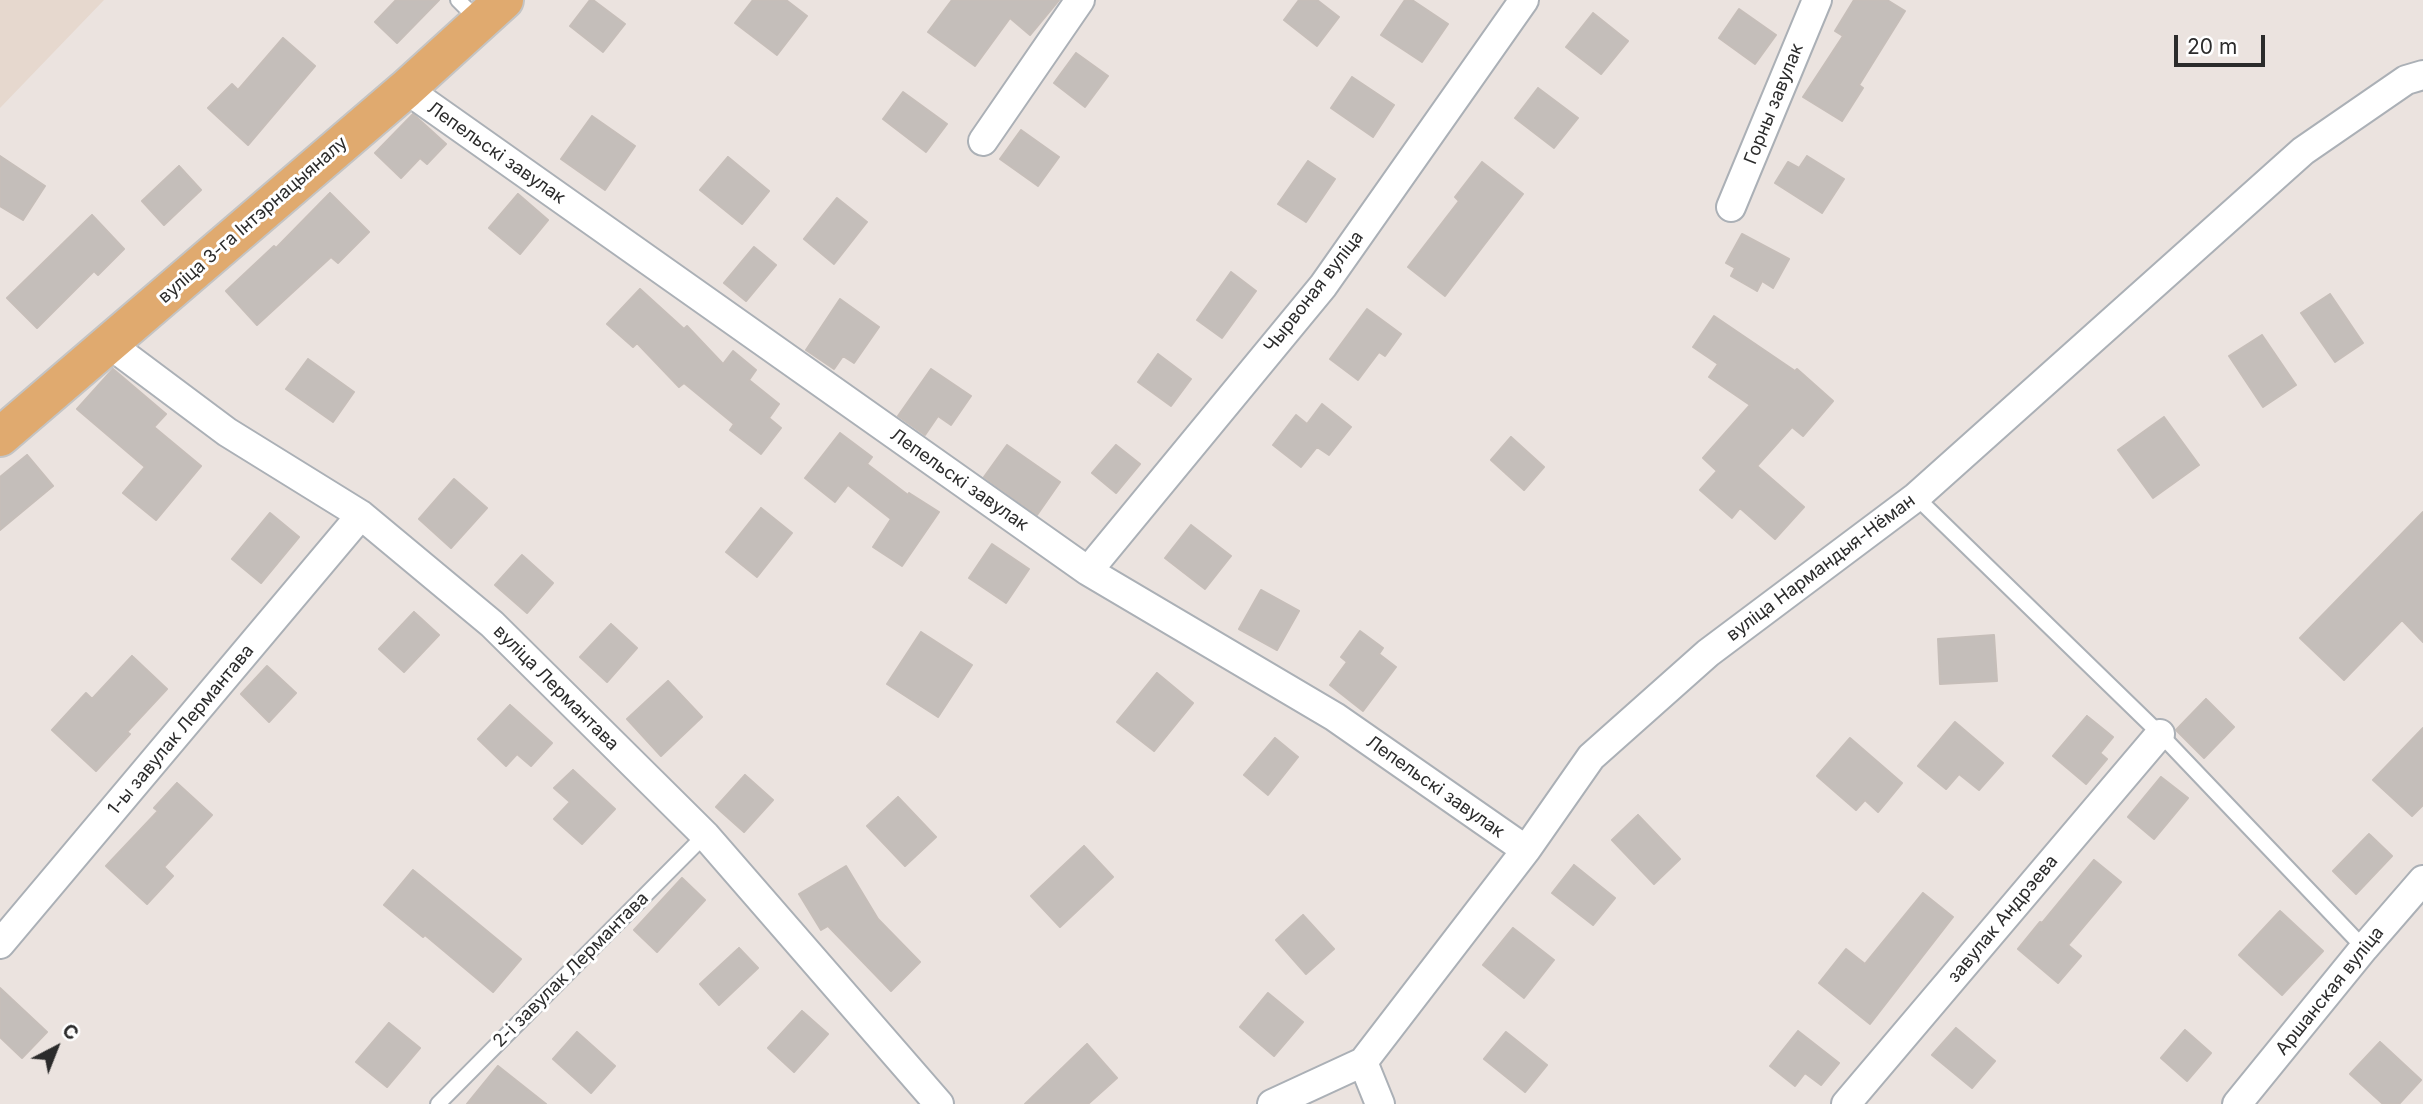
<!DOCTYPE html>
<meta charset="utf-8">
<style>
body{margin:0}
#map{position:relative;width:2423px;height:1104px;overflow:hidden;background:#ebe3df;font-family:Inter,sans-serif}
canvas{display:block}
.north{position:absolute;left:21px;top:1013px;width:70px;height:70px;-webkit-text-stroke:5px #fff;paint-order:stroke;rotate:42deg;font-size:19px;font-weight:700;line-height:28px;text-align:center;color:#2b2b2b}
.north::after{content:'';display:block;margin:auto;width:24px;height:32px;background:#2b2b2b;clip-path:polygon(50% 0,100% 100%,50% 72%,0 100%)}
.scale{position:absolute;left:2174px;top:35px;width:91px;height:32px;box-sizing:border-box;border:4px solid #2b2b2b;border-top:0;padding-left:9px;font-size:21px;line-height:24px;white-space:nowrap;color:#2b2b2b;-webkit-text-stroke:5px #fff;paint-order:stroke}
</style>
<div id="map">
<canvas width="2423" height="1104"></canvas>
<div class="north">С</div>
<div class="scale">20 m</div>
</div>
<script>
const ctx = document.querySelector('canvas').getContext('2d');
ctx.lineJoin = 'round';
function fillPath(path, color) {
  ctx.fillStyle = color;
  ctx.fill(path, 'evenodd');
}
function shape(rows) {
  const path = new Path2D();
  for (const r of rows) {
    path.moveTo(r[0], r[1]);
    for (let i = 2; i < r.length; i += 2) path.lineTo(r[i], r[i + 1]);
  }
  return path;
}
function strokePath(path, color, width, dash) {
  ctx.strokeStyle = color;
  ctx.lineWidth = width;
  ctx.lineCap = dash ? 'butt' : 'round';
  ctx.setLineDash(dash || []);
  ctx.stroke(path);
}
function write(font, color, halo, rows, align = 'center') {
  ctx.font = font + ' Inter,sans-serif';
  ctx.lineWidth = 6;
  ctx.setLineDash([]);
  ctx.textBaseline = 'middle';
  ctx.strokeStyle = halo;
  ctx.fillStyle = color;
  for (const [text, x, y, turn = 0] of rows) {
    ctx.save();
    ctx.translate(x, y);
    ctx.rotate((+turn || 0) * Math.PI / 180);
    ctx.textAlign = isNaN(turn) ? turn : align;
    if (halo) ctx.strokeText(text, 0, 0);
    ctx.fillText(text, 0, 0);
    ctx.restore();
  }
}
fillPath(shape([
 [0,0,104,0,0,108]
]), '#e6d8ce');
const building = shape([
 [396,0,439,0,397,43,375,22,396,0],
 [590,0,593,0,625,24,603,52,570,26,590,0],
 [753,0,786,0,807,16,777,55,735,23,753,0],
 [952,0,1059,0,1030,35,1010,18,975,66,928,32,952,0],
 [1299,0,1317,0,1339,17,1317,46,1284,20,1299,0],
 [1405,0,1412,0,1448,24,1422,62,1381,35,1405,0],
 [1854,0,1887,0,1905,11,1859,85,1863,88,1842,121,1803,97,1843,36,1835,31,1854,0],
 [1739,9,1776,35,1755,64,1719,38,1739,9],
 [1593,13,1628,41,1601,74,1566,47,1593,13],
 [283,38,315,66,248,145,208,108,232,84,238,90,283,38],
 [1076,53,1108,76,1085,107,1054,83,1076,53],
 [1352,77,1394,105,1373,137,1331,108,1352,77],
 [1538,88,1578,118,1554,148,1515,118,1538,88],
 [903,92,947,124,926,152,883,119,903,92],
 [413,114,446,144,427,164,420,158,401,178,375,153,413,114],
 [592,116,635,146,605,190,561,159,592,116],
 [1021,130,1059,157,1038,186,1000,159,1021,130],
 [0,156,45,186,23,220,0,206,0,156],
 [1807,156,1844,179,1822,213,1775,183,1788,162,1799,168,1807,156],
 [728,157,769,191,742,224,700,190,728,157],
 [1308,161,1335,179,1306,222,1278,204,1308,161],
 [1482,162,1523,194,1445,296,1408,267,1459,201,1455,197,1482,162],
 [179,166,201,190,164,225,142,201,179,166],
 [330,193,369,232,338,263,331,257,257,325,226,291,274,246,276,248,330,193],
 [518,194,548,220,520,254,489,228,518,194],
 [837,198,867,222,834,264,804,239,837,198],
 [92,215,124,249,98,275,94,271,37,328,7,298,92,215],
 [1742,234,1789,259,1773,288,1762,281,1757,291,1731,276,1735,268,1726,263,1742,234],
 [754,247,776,265,746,301,724,283,754,247],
 [1231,272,1256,291,1222,338,1197,320,1231,272],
 [640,289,684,329,687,326,723,364,733,351,756,370,749,380,779,404,769,418,781,428,761,454,730,430,734,424,684,383,679,387,637,343,633,347,607,324,640,289],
 [2330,294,2363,343,2335,362,2301,313,2330,294],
 [840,299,879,327,854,363,843,356,834,369,806,350,840,299],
 [1367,309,1401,334,1385,356,1379,352,1358,380,1330,359,1367,309],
 [1714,316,1795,371,1797,369,1833,401,1803,436,1792,427,1757,466,1804,507,1775,539,1740,508,1732,518,1700,490,1717,471,1703,458,1750,405,1709,377,1718,364,1693,347,1714,316],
 [2262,335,2296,385,2263,407,2229,356,2262,335],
 [1158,354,1191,379,1171,406,1138,382,1158,354],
 [308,359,354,392,333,422,286,389,308,359],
 [113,369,166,414,154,427,201,466,156,520,123,493,145,467,77,409,113,369],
 [931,369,971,396,951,425,938,416,925,435,898,416,931,369],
 [1322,404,1351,427,1329,455,1317,447,1301,467,1273,445,1296,415,1307,424,1322,404],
 [2164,417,2199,465,2153,498,2118,450,2164,417],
 [840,433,872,457,867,464,908,495,909,493,939,512,902,566,873,547,891,519,848,485,835,502,805,478,840,433],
 [1511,437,1544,467,1524,490,1491,460,1511,437],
 [1007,445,1060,482,1037,515,984,477,1007,445],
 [1116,445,1140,464,1116,493,1092,473,1116,445],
 [27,455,53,486,0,530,0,477,27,455],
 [454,479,487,508,451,548,419,519,454,479],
 [761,508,792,533,757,577,726,552,761,508],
 [2423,512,2423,642,2402,620,2344,680,2300,638,2423,512],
 [270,513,299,537,261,583,232,559,270,513],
 [1191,525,1231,556,1205,589,1165,558,1191,525],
 [992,544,1029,569,1006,603,969,578,992,544],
 [522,555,553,583,527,613,495,585,522,555],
 [1261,590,1299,611,1277,650,1239,629,1261,590],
 [414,612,439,635,404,672,379,649,414,612],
 [611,624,637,648,607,682,580,657,611,624],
 [1360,631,1383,648,1379,654,1396,667,1363,711,1330,685,1347,662,1341,657,1360,631],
 [921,632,972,665,938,717,887,684,921,632],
 [1994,635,1997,681,1940,684,1938,639,1994,635],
 [132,656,167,689,127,732,130,734,96,771,52,730,86,693,92,699,132,656],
 [267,666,296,693,269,722,241,694,267,666],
 [1157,673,1193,703,1154,751,1117,722,1157,673],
 [668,681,702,717,661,756,627,719,668,681],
 [2206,699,2234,727,2204,758,2176,730,2206,699],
 [510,705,552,743,531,766,517,754,506,766,478,739,510,705],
 [2087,716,2113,737,2100,753,2107,759,2086,784,2053,756,2087,716],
 [1955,722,2003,763,1979,790,1959,774,1946,789,1918,766,1955,722],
 [2423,728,2423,805,2412,816,2373,780,2423,728],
 [1275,738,1298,757,1268,795,1244,775,1275,738],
 [1850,738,1902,783,1878,812,1865,800,1856,810,1817,776,1850,738],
 [573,770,615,809,582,844,554,819,570,802,554,788,573,770],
 [745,775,773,800,744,832,716,807,745,775],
 [2161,777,2188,798,2154,839,2128,817,2161,777],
 [177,783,212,815,164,867,173,876,147,904,106,866,158,811,154,808,177,783],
 [898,797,936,837,905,866,867,826,898,797],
 [1638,815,1680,859,1654,884,1612,840,1638,815],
 [2369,834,2392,856,2356,894,2333,871,2369,834],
 [1084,846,1113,877,1060,927,1031,896,1084,846],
 [2094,860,2121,882,2068,945,2081,956,2058,983,2018,949,2040,922,2042,923,2094,860],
 [1574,865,1615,898,1593,925,1552,893,1574,865],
 [846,866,878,919,920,962,891,991,828,926,821,930,799,894,846,866],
 [413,870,521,959,493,992,425,935,423,937,384,905,413,870],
 [682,878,705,900,657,952,634,930,682,878],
 [1923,893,1953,917,1870,1024,1819,983,1846,949,1865,964,1923,893],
 [2280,911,2323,951,2282,995,2239,955,2280,911],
 [1303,915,1334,949,1306,974,1276,940,1303,915],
 [1513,928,1554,960,1524,998,1483,965,1513,928],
 [739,948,758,968,719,1005,700,984,739,948],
 [0,988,47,1032,22,1058,0,1037,0,988],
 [1268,993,1303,1022,1274,1056,1240,1027,1268,993],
 [802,1011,828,1034,794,1072,768,1048,802,1011],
 [389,1023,420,1048,387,1087,356,1062,389,1023],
 [1956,1028,1995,1061,1972,1088,1932,1055,1956,1028],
 [2185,1030,2211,1053,2187,1081,2161,1058,2185,1030],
 [1798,1031,1839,1063,1821,1085,1805,1073,1795,1086,1770,1066,1798,1031],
 [577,1032,615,1066,591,1093,553,1059,577,1032],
 [1506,1032,1547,1065,1525,1092,1484,1059,1506,1032],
 [2380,1042,2421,1080,2399,1104,2383,1104,2350,1074,2380,1042],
 [1087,1044,1117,1078,1088,1104,1025,1104,1087,1044],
 [498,1066,546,1104,467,1104,498,1066]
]);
fillPath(building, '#c4beba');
strokePath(building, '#c6beb9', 2);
const service = shape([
 [458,0,479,21],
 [1916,497,2160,734,2364,948],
 [438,1104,705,835]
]);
const minor = shape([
 [406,89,1088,571,1335,717,1526,850],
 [983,141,1080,0],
 [1731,207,1817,0],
 [108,343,227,432,361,515,492,624,705,835,939,1104],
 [1088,571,1323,286,1524,0],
 [0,944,361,515],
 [1363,1062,1380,1104],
 [1272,1104,1363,1062,1526,850,1591,757,1708,653,1916,497,2303,151,2406,80,2423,75],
 [1846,1104,2160,734],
 [2237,1104,2364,948,2423,880]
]);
const primary = shape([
 [0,437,406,89,504,0]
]);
strokePath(service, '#abb0b6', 18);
strokePath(minor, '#abb0b6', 32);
strokePath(primary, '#c4c4c4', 42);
strokePath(service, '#fff', 14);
strokePath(minor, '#fff', 28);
strokePath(primary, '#e0aa6f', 38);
write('18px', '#2b2b2b', '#fff', [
 ["Горны завулак",1774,104,-68],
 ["Лепельскі завулак",496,153,35],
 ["вуліца 3-га Інтэрнацыяналу",253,220,-41],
 ["Чырвоная вуліца",1314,292,-52],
 ["Лепельскі завулак",959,480,35],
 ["вуліца Нармандыя-Нёман",1821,568,-37],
 ["вуліца Лермантава",556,688,45],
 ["1-ы завулак Лермантава",181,730,-50],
 ["Лепельскі завулак",1435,787,35],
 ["завулак Андрэева",2003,919,-50],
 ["2-і завулак Лермантава",571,970,-45],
 ["Аршанская вуліца",2330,991,-51]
]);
</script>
